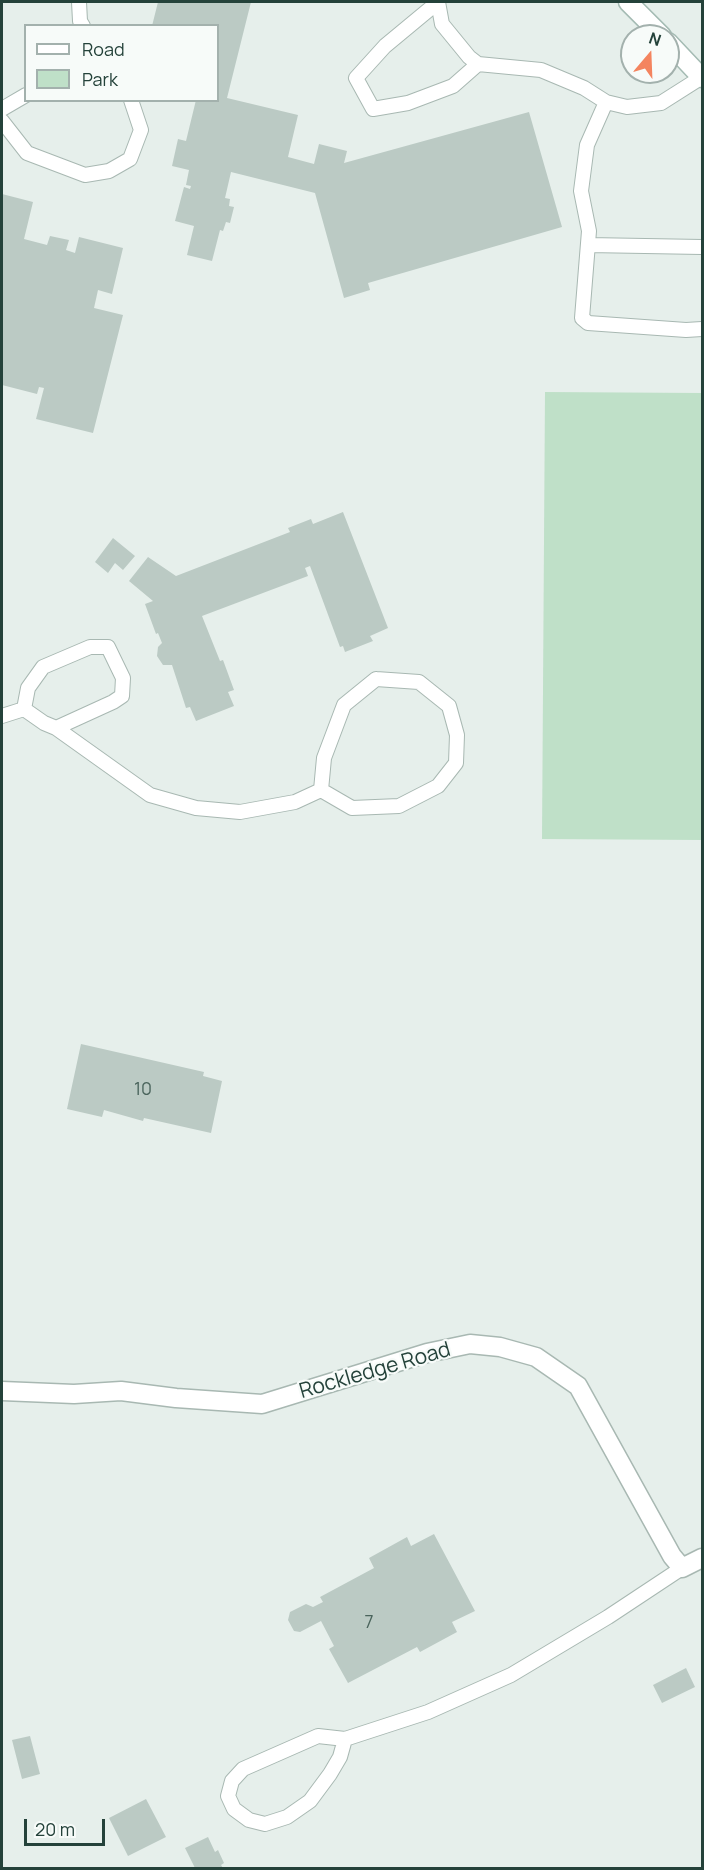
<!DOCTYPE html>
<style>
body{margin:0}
#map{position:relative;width:704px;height:1870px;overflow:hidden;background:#e6efeb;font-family:Manrope,sans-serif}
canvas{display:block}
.frame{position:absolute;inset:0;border:3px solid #24423a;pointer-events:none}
.legend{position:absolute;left:24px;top:24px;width:195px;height:78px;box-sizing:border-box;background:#f7fbf9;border:2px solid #a3b1ad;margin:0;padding:8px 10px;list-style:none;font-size:18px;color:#24423a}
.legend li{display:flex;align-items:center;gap:12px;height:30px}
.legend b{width:30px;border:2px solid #a3b1ad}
.north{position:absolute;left:620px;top:24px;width:60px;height:60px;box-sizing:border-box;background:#f7fbf9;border:2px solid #a3b1ad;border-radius:50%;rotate:19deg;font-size:16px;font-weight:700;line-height:24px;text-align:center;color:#24423a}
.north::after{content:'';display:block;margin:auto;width:21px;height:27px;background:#f4845f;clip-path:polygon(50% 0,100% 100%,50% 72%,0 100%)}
.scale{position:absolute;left:24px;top:1819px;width:81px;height:27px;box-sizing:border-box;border:3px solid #24423a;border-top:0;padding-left:8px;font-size:18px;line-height:21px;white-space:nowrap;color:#24423a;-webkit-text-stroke:4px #f7fbf9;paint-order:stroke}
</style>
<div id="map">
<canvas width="704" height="1870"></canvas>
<div class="frame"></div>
<ul class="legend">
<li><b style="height:8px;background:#fff"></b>Road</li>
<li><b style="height:16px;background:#bfe0c8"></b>Park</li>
</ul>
<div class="north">N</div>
<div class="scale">20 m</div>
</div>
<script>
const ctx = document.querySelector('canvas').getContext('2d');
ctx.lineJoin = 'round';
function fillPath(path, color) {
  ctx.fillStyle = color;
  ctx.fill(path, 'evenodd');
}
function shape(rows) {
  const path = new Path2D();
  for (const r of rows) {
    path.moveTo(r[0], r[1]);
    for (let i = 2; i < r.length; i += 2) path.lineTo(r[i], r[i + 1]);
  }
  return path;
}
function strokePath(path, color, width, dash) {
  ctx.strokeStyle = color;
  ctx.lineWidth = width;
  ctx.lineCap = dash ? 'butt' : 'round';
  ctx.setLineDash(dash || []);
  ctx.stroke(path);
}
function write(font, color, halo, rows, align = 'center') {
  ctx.font = font + ' Manrope,sans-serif';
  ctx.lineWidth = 4.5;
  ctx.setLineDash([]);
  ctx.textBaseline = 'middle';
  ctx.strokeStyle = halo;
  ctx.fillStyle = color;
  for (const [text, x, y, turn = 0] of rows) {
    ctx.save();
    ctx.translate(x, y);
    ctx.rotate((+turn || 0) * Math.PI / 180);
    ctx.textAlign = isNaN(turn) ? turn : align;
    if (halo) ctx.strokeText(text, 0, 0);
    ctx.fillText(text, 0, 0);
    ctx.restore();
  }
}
fillPath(shape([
 [545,392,702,393,702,840,542,839]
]), '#bfe0c8');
fillPath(shape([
 [158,2,251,2,227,98,298,115,288,157,314,164,319,144,347,151,344,163,529,112,562,227,368,283,370,290,344,298,315,193,231,172,225,198,230,199,229,206,234,207,230,223,226,222,223,231,220,230,212,261,187,255,194,226,175,221,184,187,190,189,191,186,186,185,189,170,172,166,178,139,186,141,196,100,218,100,218,26,152,26],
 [2,194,33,202,24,239,47,245,50,236,69,240,66,250,75,253,79,237,123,248,112,294,98,290,94,308,123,315,93,433,36,419,44,388,39,387,37,394,2,385],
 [343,512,388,628,370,636,373,641,345,652,343,646,340,647,310,566,305,568,308,576,202,616,220,661,223,660,234,690,228,692,234,706,196,721,190,707,186,708,172,665,163,665,157,656,158,647,162,643,158,633,156,634,145,604,153,601,129,581,148,557,176,576,290,532,288,528,311,519,313,524],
 [113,538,135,556,123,570,115,563,108,573,95,562],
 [81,1044,204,1072,203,1076,222,1081,211,1133,144,1118,143,1121,104,1110,102,1117,67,1109],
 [434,1534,475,1611,452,1622,457,1632,420,1652,417,1647,348,1683,329,1649,334,1646,321,1621,300,1632,294,1631,288,1620,290,1612,306,1604,313,1607,323,1602,320,1597,374,1568,369,1558,407,1537,411,1546],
 [686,1668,695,1687,662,1703,653,1685],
 [30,1736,40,1774,22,1779,12,1740],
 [146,1799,166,1837,128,1856,109,1818],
 [208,1837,215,1852,218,1850,224,1863,221,1865,223,1868,195,1868,185,1848]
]), '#bbcac4');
const service = shape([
 [79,2,80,21,83,26],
 [438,2,442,24,469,57,478,64,541,70,584,88,606,102,627,107,661,103,702,77],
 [438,2,385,46,356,78,373,109,408,103,453,86,478,64],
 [606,102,587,145,581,191,589,231,582,318,588,323,686,330,702,329],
 [2,109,26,95],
 [2,121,27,153,85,175,109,171,130,159,141,130,131,100],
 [588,245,702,247],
 [376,679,419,682,449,706,457,735,456,763,438,786,399,806,352,808,321,790,324,758,344,705,376,679],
 [24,709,28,688,43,667,90,647,108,647,123,678,122,696,113,702,56,728],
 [2,716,24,709,44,723,56,728,150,795,196,808,240,812,295,802,321,790],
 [318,1736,345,1739,340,1757,330,1774,310,1801,287,1817,265,1824,249,1820,234,1809,228,1796,232,1781,243,1769,318,1736],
 [345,1739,428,1712,511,1675,608,1617,682,1568]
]);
const minor = shape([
 [2,1391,74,1394,121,1391,176,1398,262,1404,427,1353,470,1344,500,1347,536,1357,578,1386,672,1556,682,1568,702,1558]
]);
const secondary = shape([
 [628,2,662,36],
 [668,42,702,78]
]);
strokePath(service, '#a8b8b2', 16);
strokePath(minor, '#a8b8b2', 21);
strokePath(secondary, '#a4bbb3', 21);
strokePath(service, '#fff', 14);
strokePath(minor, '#fff', 18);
strokePath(secondary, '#fff', 18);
write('18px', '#4a645c', null, [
 ["10",143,1090],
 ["7",369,1623]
]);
write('21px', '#24423a', '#f7fbf9', [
 ["Rockledge Road",375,1371,-16]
]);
</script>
